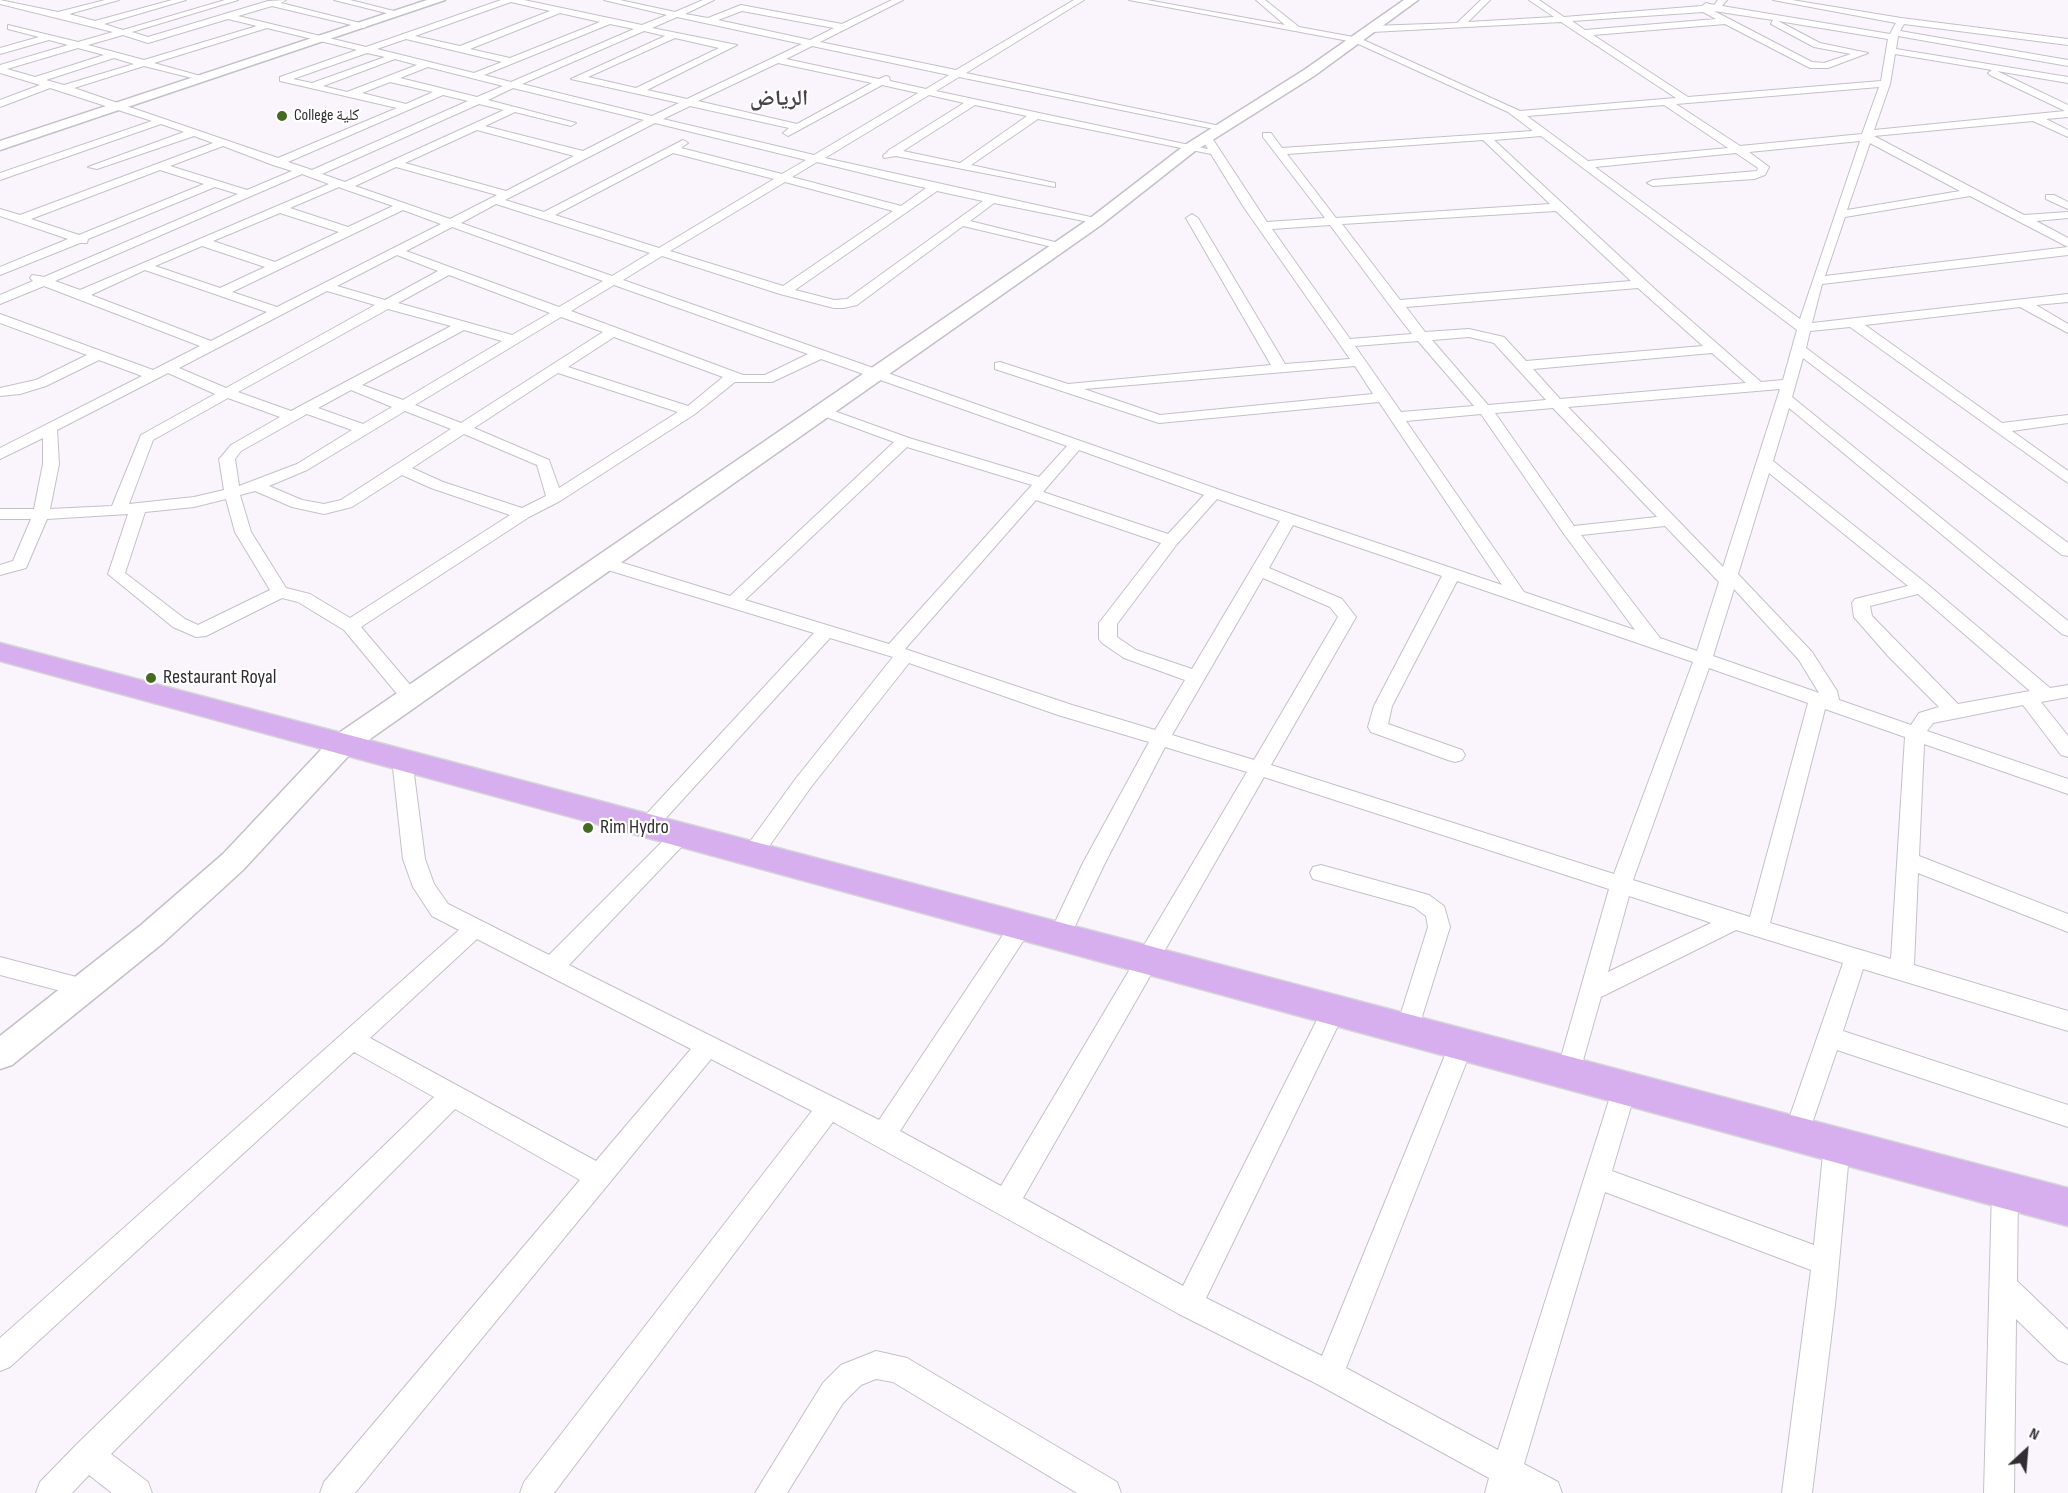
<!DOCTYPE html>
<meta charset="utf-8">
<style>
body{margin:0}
#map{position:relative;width:2068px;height:1493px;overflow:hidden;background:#faf5fd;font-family:"Sofia Sans Condensed",sans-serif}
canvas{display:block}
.north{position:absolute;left:1996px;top:1421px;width:60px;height:60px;-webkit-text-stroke:4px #fff;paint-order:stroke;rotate:26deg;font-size:16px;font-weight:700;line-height:24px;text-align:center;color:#302e31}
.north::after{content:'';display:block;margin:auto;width:21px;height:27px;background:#302e31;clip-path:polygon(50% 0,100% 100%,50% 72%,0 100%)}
</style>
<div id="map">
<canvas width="2068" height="1493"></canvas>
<div class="north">N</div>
</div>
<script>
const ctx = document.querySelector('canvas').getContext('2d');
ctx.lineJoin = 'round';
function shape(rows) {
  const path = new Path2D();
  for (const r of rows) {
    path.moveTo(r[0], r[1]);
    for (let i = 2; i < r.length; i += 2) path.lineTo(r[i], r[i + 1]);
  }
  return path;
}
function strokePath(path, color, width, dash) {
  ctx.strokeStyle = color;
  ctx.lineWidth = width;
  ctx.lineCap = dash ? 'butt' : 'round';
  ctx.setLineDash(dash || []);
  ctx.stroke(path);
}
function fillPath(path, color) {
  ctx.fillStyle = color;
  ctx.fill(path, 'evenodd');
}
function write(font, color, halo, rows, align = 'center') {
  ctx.font = font + ' "Sofia Sans Condensed","Noto Naskh Arabic",sans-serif';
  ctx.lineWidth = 4.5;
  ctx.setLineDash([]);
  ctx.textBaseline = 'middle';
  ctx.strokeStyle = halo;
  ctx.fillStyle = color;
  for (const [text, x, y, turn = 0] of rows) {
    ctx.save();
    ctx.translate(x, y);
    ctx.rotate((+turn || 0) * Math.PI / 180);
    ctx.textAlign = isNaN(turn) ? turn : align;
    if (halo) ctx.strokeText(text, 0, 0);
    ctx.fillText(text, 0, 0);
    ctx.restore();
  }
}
const street = shape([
 [0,0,58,12,105,0,119,0,69,14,95,21,172,0,186,0,104,24,123,30,225,0,238,0,132,32,148,37,268,1,286,0,281,3,368,25,364,28,272,6,238,16,366,47,501,0,524,0,642,25,667,15,604,0,620,0,675,12,703,0,714,0,685,14,708,18,741,5,842,24,892,0,903,0,820,42,956,70,1074,0,1084,0,966,73,1220,126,1225,129,1224,131,959,77,936,91,1208,149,1201,137,1210,135,1267,222,1325,218,1263,137,1263,133,1271,133,1282,148,1533,131,1508,112,1354,42,1129,0,1147,0,1285,25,1256,0,1265,0,1299,27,1359,38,1520,111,1676,98,1561,22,1372,32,1368,29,1372,26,1457,23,1481,0,1490,0,1468,22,1554,17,1529,0,1539,0,1564,17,1702,6,1706,3,1714,5,1718,0,1727,0,1722,6,1890,34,1896,23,1773,0,1792,0,1901,18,2068,39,2068,45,1904,24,1900,31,2068,60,2068,66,1898,36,1896,49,2068,77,2068,83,1997,71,2068,105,2068,117,2046,119,2068,130,2068,137,2033,121,1874,136,2024,215,2068,212,2068,218,2036,221,2068,238,2068,247,1970,196,1845,217,1825,276,2068,247,2068,255,1822,284,1812,323,2068,294,2068,302,2036,305,2068,324,2068,333,2020,307,1865,325,2002,423,2068,415,2068,423,2012,431,2068,471,2068,483,1850,327,1810,331,1806,348,2068,543,2068,556,2062,555,1803,358,1792,397,2068,621,2068,636,2062,634,1789,408,1773,461,1927,584,2050,688,2068,685,2068,697,2041,702,2068,736,2068,757,2061,755,2023,705,1933,723,1927,731,2068,779,2068,794,1924,744,1919,856,2068,914,2068,932,1918,873,1914,965,2068,1011,2068,1031,1863,969,1843,1031,2068,1105,2068,1127,1837,1050,1806,1141,1797,1144,1788,1141,1784,1133,1843,963,1736,930,1601,997,1578,1078,1569,1082,1560,1078,1557,1071,1609,889,1264,777,1023,1198,1183,1286,1326,1002,1334,999,1342,1002,1346,1009,1206,1298,1322,1356,1450,1043,1454,1036,1462,1033,1470,1036,1474,1043,1346,1368,1498,1450,1616,1078,1625,1075,1634,1078,1637,1086,1612,1171,1814,1245,1824,1144,1828,1136,1837,1133,1846,1136,1850,1144,1835,1305,1812,1493,1782,1493,1811,1270,1605,1192,1524,1464,1558,1482,1562,1493,1485,1493,1489,1478,1319,1385,1179,1314,833,1122,554,1493,520,1493,524,1482,812,1111,711,1059,355,1493,320,1493,324,1482,580,1180,455,1109,111,1454,148,1482,152,1493,112,1493,89,1475,72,1493,36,1493,40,1482,77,1444,434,1097,354,1052,10,1367,0,1371,0,1338,459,930,432,916,413,887,403,859,392,759,395,754,409,754,412,759,425,859,434,884,448,904,549,955,674,830,681,827,688,830,691,835,688,840,569,965,879,1120,1013,920,1021,917,1029,920,1032,926,1029,932,900,1131,1001,1186,1247,772,1165,747,1105,863,1067,943,1059,946,1051,943,1048,937,1083,863,1149,742,1058,715,909,663,811,787,760,859,753,861,746,859,742,853,746,847,797,777,893,657,830,638,654,831,647,834,640,831,637,826,640,821,814,633,598,567,596,563,598,559,610,559,730,596,894,442,818,414,816,411,818,408,823,407,909,438,1039,477,1067,446,821,359,772,382,735,382,695,414,560,501,529,517,361,627,417,693,419,697,417,701,410,703,403,701,344,630,298,602,282,598,206,636,196,637,173,627,108,574,128,514,47,519,26,568,0,575,0,565,13,561,31,519,0,519,0,509,34,509,43,464,43,438,0,459,0,448,142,376,99,360,46,386,20,394,0,396,0,388,36,380,87,355,0,323,0,314,153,370,200,346,44,286,0,304,0,295,33,281,30,278,32,275,44,277,238,194,215,187,88,239,87,243,80,243,0,275,0,267,68,239,0,216,0,209,20,215,213,143,194,136,97,169,88,167,184,132,161,124,0,180,0,173,152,121,50,88,0,107,0,100,40,85,0,73,0,65,68,45,49,40,0,54,0,48,39,37,8,29,8,25,78,42,113,32,0,4,0,0],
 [511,2,550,11,460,46,415,36,511,2],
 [742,11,834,28,810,40,718,20,742,11],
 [1714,11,1773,20,1771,24,1814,47,1851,54,1824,63,1812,62,1714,11],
 [1703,12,1716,19,1585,30,1572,21,1703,12],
 [560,13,600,22,510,58,470,49,560,13],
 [677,17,802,44,687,99,647,90,737,45,652,28,677,17],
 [228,19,257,26,144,60,88,45,123,35,148,43,228,19],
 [1778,21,1888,39,1881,81,1688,97,1593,35,1725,24,1810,68,1828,68,1868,53,1820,43,1778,21],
 [610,24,634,29,511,82,484,75,610,24],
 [267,28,357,50,280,77,280,81,397,108,278,158,74,88,144,66,204,81,204,77,154,63,267,28],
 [644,31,665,36,571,79,679,103,652,116,522,84,644,31],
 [675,38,719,48,636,88,588,77,675,38],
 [406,39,502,62,474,73,377,49,406,39],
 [812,46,949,75,926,89,890,81,889,77,886,76,879,79,786,59,812,46],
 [78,48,104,55,35,77,7,69,78,48],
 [367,53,385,57,312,83,293,79,367,53],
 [1895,54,1992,70,1988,73,1990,75,2065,111,1874,130,1890,84,1895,54],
 [114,58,134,64,64,85,46,80,114,58],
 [395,59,417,65,347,92,323,86,395,59],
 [778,63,872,83,797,124,698,101,778,63],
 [428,67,503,86,477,97,400,78,428,67],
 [390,82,433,92,406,104,362,93,390,82],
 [882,85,918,93,814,155,663,119,690,106,789,128,783,133,788,136,882,85],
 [1879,87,1862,134,1740,146,1676,104,1879,87],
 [513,88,644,120,583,151,485,126,515,112,571,126,576,123,488,100,513,88],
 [443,95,468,101,312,170,288,162,443,95],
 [929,95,964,103,889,150,883,156,884,158,896,156,1055,187,1055,183,971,165,1038,119,1211,154,1243,206,1350,359,1285,364,1198,218,1192,214,1186,218,1271,365,1068,384,1000,362,995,363,995,369,1159,423,1379,402,1502,585,1220,490,623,280,662,256,780,294,834,308,844,308,857,305,963,226,1061,249,1067,245,970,221,994,203,1099,224,1099,220,1095,218,825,158,929,95],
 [479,104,504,110,345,182,322,174,479,104],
 [975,105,1027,116,960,163,903,151,975,105],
 [1664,105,1728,148,1588,161,1527,116,1664,105],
 [655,123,806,160,782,174,681,148,688,143,683,140,544,212,505,200,655,123],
 [477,130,574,156,506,191,405,163,477,130],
 [1541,136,1797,330,1783,380,1761,382,1657,291,1494,140,1541,136],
 [1483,140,1550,204,1336,218,1287,154,1483,140],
 [1860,141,1800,319,1595,167,1736,153,1758,168,1757,171,1653,180,1647,183,1653,186,1754,179,1765,175,1769,167,1749,152,1860,141],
 [1870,143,1960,191,1847,210,1870,143],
 [223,146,273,165,292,171,247,190,170,166,223,146],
 [673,153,774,179,659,248,555,215,673,153],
 [817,162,891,180,926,188,901,206,792,177,817,162],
 [396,167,497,195,450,219,355,186,396,167],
 [160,170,204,184,79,235,31,219,160,170],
 [302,174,329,184,80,290,55,281,302,174],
 [785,182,893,211,783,286,670,251,785,182],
 [339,187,341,188,393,206,348,227,290,208,339,187],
 [937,191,983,201,847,299,834,300,795,290,937,191],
 [496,204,650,253,612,276,461,223,496,204],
 [403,210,441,224,277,307,232,292,403,210],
 [1556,211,1631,281,1400,300,1342,224,1556,211],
 [280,213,339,232,275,262,213,241,280,213],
 [1330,225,1391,307,1412,334,1350,339,1272,229,1330,225],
 [452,227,603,281,559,307,406,251,452,227],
 [202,246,265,267,220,288,155,266,202,246],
 [397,255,438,271,385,300,337,286,397,255],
 [145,270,267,312,211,341,91,295,145,270],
 [449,275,550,313,512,335,398,303,449,275],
 [614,285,808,354,765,375,743,375,571,311,614,285],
 [1638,288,1703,346,1526,361,1504,337,1469,329,1425,332,1406,307,1638,288],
 [327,291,375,305,226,388,179,368,327,291],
 [388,309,451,326,291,411,238,392,388,309],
 [561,317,603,332,461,423,415,405,561,317],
 [464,330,502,341,403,400,362,385,464,330],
 [614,337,723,377,688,406,568,367,614,337],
 [1469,337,1494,343,1546,400,1488,405,1432,340,1469,337],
 [1418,341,1474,406,1401,412,1355,346,1418,341],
 [1712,353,1746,383,1560,399,1533,369,1712,353],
 [1355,366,1373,394,1160,415,1084,389,1355,366],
 [168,373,215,394,141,435,112,506,50,509,59,464,57,430,168,373],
 [558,373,678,412,559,488,549,460,474,428,558,373],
 [1780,389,1723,567,1568,407,1780,389],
 [351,390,392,407,363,424,318,408,351,390],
 [228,398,280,417,231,445,222,456,219,459,224,490,194,497,129,504,153,440,228,398],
 [1553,408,1657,517,1574,526,1495,413,1553,408],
 [405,411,451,429,341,500,324,504,302,500,269,486,307,470,405,411],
 [307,414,352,430,297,464,239,486,235,459,241,451,307,414],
 [1481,414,1564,534,1635,630,1524,592,1406,421,1481,414],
 [464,434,537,465,546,496,522,508,443,482,412,468,464,434],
 [907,447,1032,485,889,644,745,600,907,447],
 [1079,450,1204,495,1168,534,1043,492,1079,450],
 [1769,473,1908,586,1855,599,1852,603,1854,617,1888,656,1939,707,1919,713,1911,725,1839,700,1837,691,1812,652,1738,574,1769,473],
 [402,475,431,488,510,515,350,618,310,594,286,588,251,532,240,495,255,491,292,507,324,514,352,507,402,475],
 [226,499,235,532,270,590,198,625,185,619,125,573,145,512,194,507,226,499],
 [1217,499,1280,521,1192,669,1136,650,1117,637,1117,624,1177,544,1217,499],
 [1036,500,1161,543,1099,623,1099,639,1102,643,1124,658,1185,680,1155,730,1072,705,905,649,1036,500],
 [1293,525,1442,576,1374,706,1368,727,1371,732,1448,760,1455,762,1462,760,1465,755,1462,750,1388,724,1392,706,1457,581,1693,662,1614,874,1271,765,1356,617,1342,599,1269,568,1293,525],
 [1665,526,1719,582,1697,651,1660,638,1581,535,1665,526],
 [1263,578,1330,607,1338,617,1254,760,1172,735,1263,578],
 [1734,589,1799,660,1819,693,1713,656,1734,589],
 [1918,594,2030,691,1958,704,1872,616,1870,606,1918,594],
 [1709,668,1808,703,1750,917,1633,880,1709,668],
 [1825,709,1905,737,1891,959,1770,923,1825,709],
 [1629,896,1706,921,1711,923,1608,972,1629,896],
 [477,939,691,1049,596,1161,370,1038,477,939],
 [334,0,350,0,402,13,398,16,334,0],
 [2046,195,2054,195,2068,202,2068,209,2046,199,2046,195],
 [1321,865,1429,895,1444,906,1450,927,1416,1036,1408,1039,1400,1036,1396,1029,1428,927,1426,916,1414,907,1313,879,1310,873,1313,867,1321,865],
 [0,957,84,979,92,981,96,988,92,995,84,997,0,975,0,957],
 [2005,1178,2014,1181,2018,1190,2017,1281,2068,1330,2068,1364,2058,1360,2016,1319,2014,1493,1984,1493,1992,1190,1996,1181,2005,1178],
 [876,1351,907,1358,1117,1482,1121,1493,1077,1493,893,1382,876,1379,861,1385,843,1403,787,1493,755,1493,823,1383,841,1365,876,1351]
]);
const secondary = shape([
 [427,0,445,0,0,150,0,141,427,0],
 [1404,0,1418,0,1314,76,1195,151,1101,225,353,751,243,870,163,943,12,1065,0,1069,0,1036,141,925,223,854,333,737,1089,219,1185,145,1304,70,1404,0]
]);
const primary = shape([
 [0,643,2068,1188,2068,1226,0,661,0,643]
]);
strokePath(street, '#c4c0c8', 2);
strokePath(secondary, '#c4c0c8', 3);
strokePath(primary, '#d6d5d6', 3);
fillPath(street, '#fff');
fillPath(secondary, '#fff');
fillPath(primary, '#d7afef');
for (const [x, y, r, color] of [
 [282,116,6,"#466a22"],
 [151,678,6,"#466a22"],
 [588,828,6,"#466a22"]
]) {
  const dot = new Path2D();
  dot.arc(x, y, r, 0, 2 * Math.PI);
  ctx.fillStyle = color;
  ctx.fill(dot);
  strokePath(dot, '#fff', 2);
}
write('16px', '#302e31', '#fff', [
 ["College كلية",294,116]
], 'left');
write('20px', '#302e31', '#fff', [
 ["Restaurant Royal",163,678],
 ["Rim Hydro",600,828]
], 'left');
write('bold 22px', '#474349', '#fff', [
 ["الرياض",779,99]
]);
</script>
